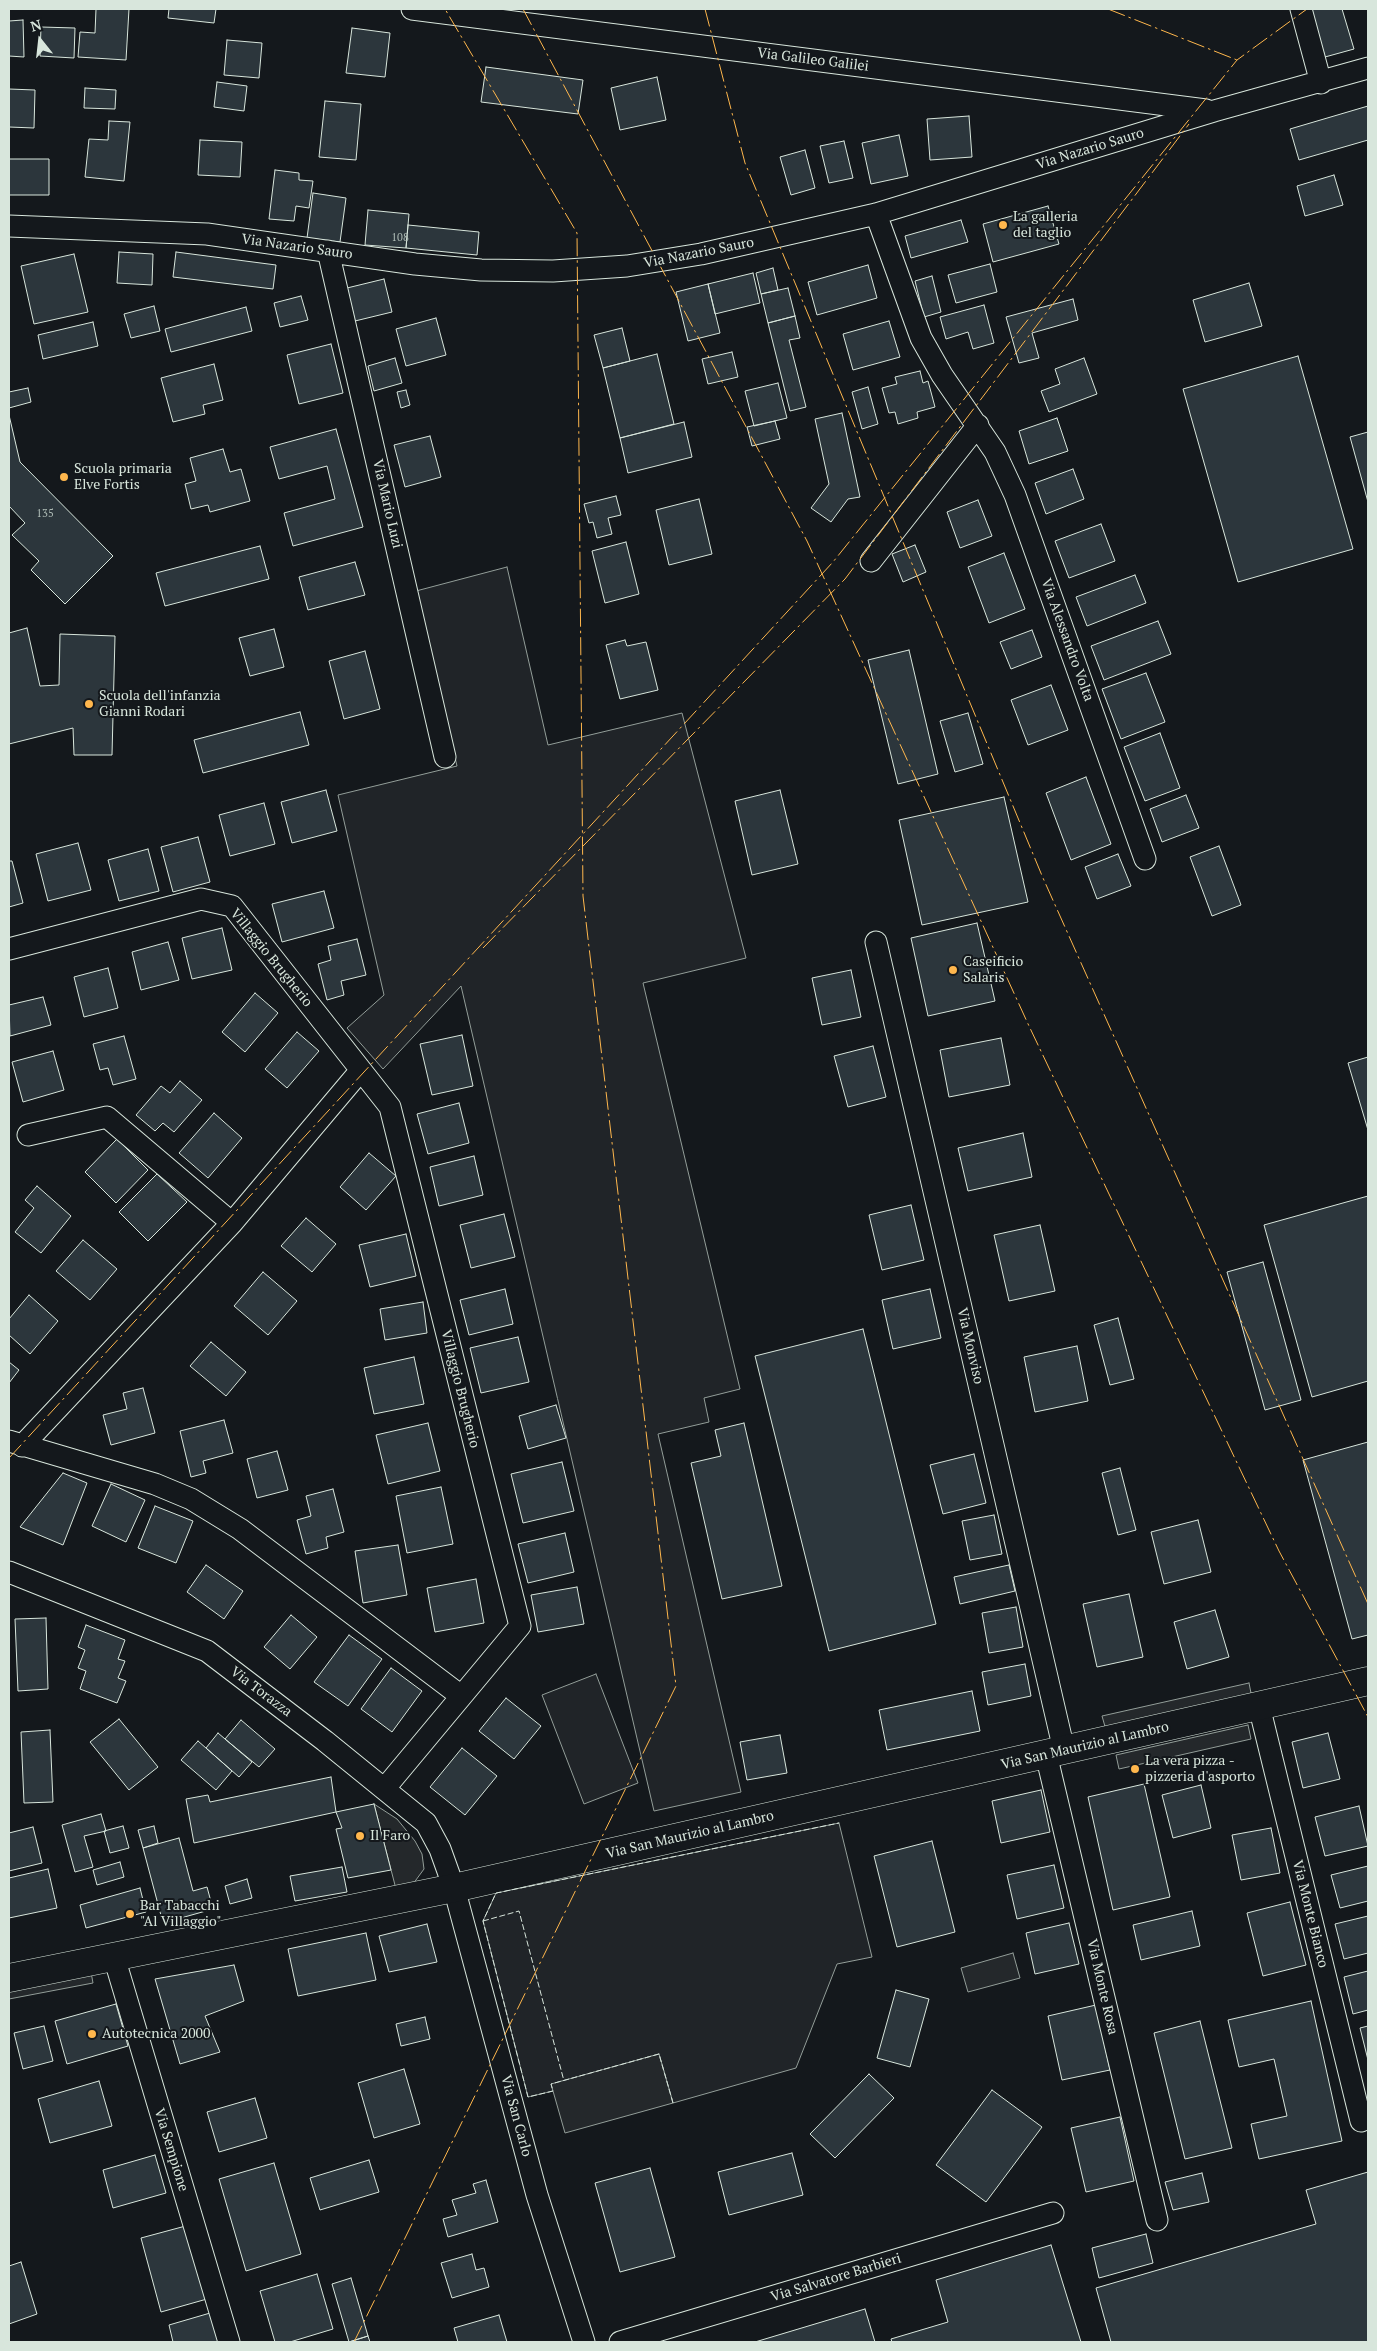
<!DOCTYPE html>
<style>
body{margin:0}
#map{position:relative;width:1377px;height:2351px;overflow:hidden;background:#14181c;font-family:"PT Serif",serif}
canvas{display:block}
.frame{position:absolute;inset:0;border:10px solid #d8e6dc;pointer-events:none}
.north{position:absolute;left:15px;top:15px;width:50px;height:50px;-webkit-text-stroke:4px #14181c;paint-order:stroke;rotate:344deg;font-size:14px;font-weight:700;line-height:20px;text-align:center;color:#d8e6dc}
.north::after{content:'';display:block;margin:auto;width:18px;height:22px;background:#d8e6dc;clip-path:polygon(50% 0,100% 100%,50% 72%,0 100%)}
</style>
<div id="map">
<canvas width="1377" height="2351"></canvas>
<div class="frame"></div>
<div class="north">N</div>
</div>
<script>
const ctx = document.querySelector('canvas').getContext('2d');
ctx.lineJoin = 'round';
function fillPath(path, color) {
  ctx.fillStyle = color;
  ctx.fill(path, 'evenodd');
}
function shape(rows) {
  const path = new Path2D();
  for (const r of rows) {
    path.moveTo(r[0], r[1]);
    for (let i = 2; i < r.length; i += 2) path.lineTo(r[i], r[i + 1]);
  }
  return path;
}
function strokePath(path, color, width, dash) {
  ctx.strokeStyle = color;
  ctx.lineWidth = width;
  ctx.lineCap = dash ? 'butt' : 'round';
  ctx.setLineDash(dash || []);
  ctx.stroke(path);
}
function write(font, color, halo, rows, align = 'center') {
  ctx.font = font + ' "PT Serif",serif';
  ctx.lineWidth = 4;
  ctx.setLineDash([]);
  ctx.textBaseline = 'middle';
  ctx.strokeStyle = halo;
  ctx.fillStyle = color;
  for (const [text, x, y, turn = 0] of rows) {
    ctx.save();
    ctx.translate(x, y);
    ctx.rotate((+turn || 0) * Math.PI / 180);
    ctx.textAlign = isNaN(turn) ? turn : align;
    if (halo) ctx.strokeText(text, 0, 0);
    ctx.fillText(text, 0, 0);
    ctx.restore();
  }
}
const green = shape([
 [507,567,548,745,682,713,746,958,643,983,740,1389,704,1398,709,1422,658,1434,741,1792,654,1811,461,986,383,1069,347,1028,384,995,338,795,457,766,416,591,507,567],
 [596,1674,638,1783,584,1804,542,1695,596,1674],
 [839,1823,872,1957,837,1964,796,2068,673,2103,659,2054,552,2084,553,2091,528,2097,483,1921,496,1893,839,1823]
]);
fillPath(green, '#202428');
strokePath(green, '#939e99', 1);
const parking = shape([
 [1249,1683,1252,1698,1106,1730,1102,1716,1249,1683],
 [1248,1725,1251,1739,1119,1769,1116,1755,1248,1725],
 [374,1804,397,1819,415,1841,422,1854,424,1869,413,1884,396,1889,374,1804],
 [1013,1953,1020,1978,968,1992,961,1968,1013,1953],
 [91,1972,93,1983,9,1999,9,1988,91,1972],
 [659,2054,673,2103,565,2133,551,2084,659,2054]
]);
fillPath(parking, '#24282b');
strokePath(parking, '#939e99', 1);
const building = shape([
 [96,9,129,9,126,60,78,57,80,32,95,33,96,9],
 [169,9,216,9,214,23,168,18,169,9],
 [1311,9,1342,9,1354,49,1325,57,1311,9],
 [23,20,24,57,9,56,9,21,23,20],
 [41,27,75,28,74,58,40,56,41,27],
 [352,28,390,33,385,77,346,73,352,28],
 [227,40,262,43,259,78,224,75,227,40],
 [486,67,583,80,578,114,481,102,486,67],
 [657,77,666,120,620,130,611,88,657,77],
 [217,82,247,86,244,111,214,107,217,82],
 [85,88,116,90,115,109,84,108,85,88],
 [9,89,35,90,34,128,9,127,9,89],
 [325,101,361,104,356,160,319,157,325,101],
 [1368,106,1368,140,1299,160,1290,129,1368,106],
 [969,116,972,157,930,160,927,119,969,116],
 [109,121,130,122,124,181,85,177,89,139,108,140,109,121],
 [899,135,908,176,871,184,862,143,899,135],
 [200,140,242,142,240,177,198,175,200,140],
 [844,141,853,178,829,183,820,146,844,141],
 [805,150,815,188,791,195,780,157,805,150],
 [9,159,49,159,49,195,9,195,9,159],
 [275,170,299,173,299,180,313,181,309,208,296,206,294,221,269,219,275,170],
 [1334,175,1343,205,1305,216,1297,186,1334,175],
 [313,193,346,198,340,242,307,238,313,193],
 [1048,206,1059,244,993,262,983,224,1048,206],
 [368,210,409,214,406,248,365,245,368,210],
 [961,220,968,242,911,258,905,236,961,220],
 [408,225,479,232,477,255,406,248,408,225],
 [119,252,153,254,152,285,117,283,119,252],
 [176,252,276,265,273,289,173,277,176,252],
 [74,254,88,312,34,324,21,266,74,254],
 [990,264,997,292,956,303,948,275,990,264],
 [868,265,877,298,817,315,808,282,868,265],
 [773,268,778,290,761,294,756,273,773,268],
 [753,273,760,303,715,314,708,284,753,273],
 [932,276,941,312,924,317,915,281,932,276],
 [384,279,392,312,355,321,347,288,384,279],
 [1249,283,1262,326,1205,342,1193,300,1249,283],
 [708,284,720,333,688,341,676,292,708,284],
 [788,288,795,316,768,323,761,294,788,288],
 [301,296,308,320,280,327,274,303,301,296],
 [1073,299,1078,320,1032,333,1039,358,1019,363,1006,317,1073,299],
 [984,305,994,343,973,349,968,332,946,339,940,317,984,305],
 [154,306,160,331,131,338,124,314,154,306],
 [246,307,252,331,171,352,165,329,246,307],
 [795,316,800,338,789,340,806,407,790,411,768,323,795,316],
 [436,318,446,355,406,366,396,329,436,318],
 [889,321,900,357,853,370,843,334,889,321],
 [93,322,98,346,43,359,38,335,93,322],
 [622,328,630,361,603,368,594,335,622,328],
 [331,344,343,393,299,404,287,355,331,344],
 [732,352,738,377,708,384,702,359,732,352],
 [657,354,674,424,620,438,603,368,657,354],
 [1298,356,1353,549,1238,582,1183,389,1298,356],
 [395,358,402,383,374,391,368,366,395,358],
 [1084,358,1097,394,1049,412,1041,391,1060,384,1055,369,1084,358],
 [214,364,223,400,203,405,205,414,173,422,161,378,214,364],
 [920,371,923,383,928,381,935,407,917,412,918,418,898,424,895,412,889,413,882,388,897,384,895,377,920,371],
 [778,383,787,418,754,426,745,391,778,383],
 [868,387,878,424,862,429,852,392,868,387],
 [28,388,31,402,9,408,9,392,28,388],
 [406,390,410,405,401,408,397,392,406,390],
 [842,413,860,497,848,499,831,522,811,508,829,484,815,419,842,413],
 [9,415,20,462,113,556,65,604,31,570,39,561,12,535,25,523,9,506,9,415],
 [1057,418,1068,451,1029,464,1019,431,1057,418],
 [775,421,780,439,752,446,747,427,775,421],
 [684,422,692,457,628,473,620,438,684,422],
 [336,429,363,527,293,546,284,513,335,499,327,466,279,479,270,447,336,429],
 [1368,432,1368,502,1350,437,1368,432],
 [430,436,441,477,405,487,394,445,430,436],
 [223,449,230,472,241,469,250,501,210,512,208,505,191,509,185,484,196,481,190,458,223,449],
 [1073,469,1084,499,1046,514,1035,483,1073,469],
 [616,496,621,515,608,518,612,534,597,538,593,522,589,523,584,504,616,496],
 [699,499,712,554,669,565,656,510,699,499],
 [978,500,992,536,960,548,947,512,978,500],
 [1101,524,1115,561,1069,578,1055,541,1101,524],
 [626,542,639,594,605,603,592,551,626,542],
 [915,545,926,572,903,582,892,554,915,545],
 [260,546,269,579,165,606,156,573,260,546],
 [1004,553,1025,609,989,623,968,567,1004,553],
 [355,562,365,595,308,610,299,577,355,562],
 [1135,575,1146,603,1087,626,1076,597,1135,575],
 [1158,621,1171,654,1104,680,1091,646,1158,621],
 [27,628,40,686,59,685,60,634,115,636,112,755,74,755,73,728,9,744,9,633,27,628],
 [274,629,284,667,250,676,239,638,274,629],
 [1032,630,1042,657,1011,669,1000,642,1032,630],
 [625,640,627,646,646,642,658,690,620,699,606,645,625,640],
 [909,650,938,774,898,784,868,660,909,650],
 [365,651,380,709,344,719,329,661,365,651],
 [1146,673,1165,722,1121,739,1102,689,1146,673],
 [1051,685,1068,730,1028,745,1011,700,1051,685],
 [300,712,309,745,203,773,194,740,300,712],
 [968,713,983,764,955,772,940,721,968,713],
 [1160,733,1180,788,1145,801,1124,747,1160,733],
 [1086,777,1111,844,1071,860,1046,793,1086,777],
 [326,790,337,831,292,843,281,802,326,790],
 [780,790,798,864,752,875,735,801,780,790],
 [1186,795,1199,828,1162,842,1150,809,1186,795],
 [1004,797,1028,902,922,925,899,820,1004,797],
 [264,803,275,844,230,856,219,815,264,803],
 [198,837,210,882,173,892,161,847,198,837],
 [78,843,91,890,48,901,36,854,78,843],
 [1219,846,1241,905,1212,916,1190,857,1219,846],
 [148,849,159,891,119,901,108,860,148,849],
 [1118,854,1131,886,1097,899,1085,867,1118,854],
 [9,861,12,861,23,903,9,907,9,861],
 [324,891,334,928,282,942,272,904,324,891],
 [977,923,995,1001,928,1016,911,938,977,923],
 [222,928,232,970,192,979,182,938,222,928],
 [357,939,366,975,341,981,344,995,327,1000,318,964,331,960,328,946,357,939],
 [168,942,179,980,141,990,132,952,168,942],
 [108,968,118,1008,84,1017,74,977,108,968],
 [851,970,861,1017,822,1025,812,978,851,970],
 [255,993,278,1013,245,1052,222,1032,255,993],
 [43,997,51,1025,10,1036,9,1005,43,997],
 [297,1032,319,1051,287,1088,265,1069,297,1032],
 [462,1035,473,1086,432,1095,420,1044,462,1035],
 [124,1036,136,1079,113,1085,108,1068,100,1070,93,1044,124,1036],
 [1001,1038,1010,1085,949,1097,940,1050,1001,1038],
 [873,1046,886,1097,848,1107,834,1056,873,1046],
 [53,1051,64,1090,23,1102,12,1062,53,1051],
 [1368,1057,1368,1130,1348,1063,1368,1057],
 [180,1081,202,1100,174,1132,163,1123,155,1131,136,1115,161,1086,170,1093,180,1081],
 [459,1103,469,1143,428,1154,417,1114,459,1103],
 [214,1113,242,1138,208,1178,179,1153,214,1113],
 [1023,1133,1032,1177,968,1191,958,1148,1023,1133],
 [117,1139,148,1170,116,1203,85,1172,117,1139],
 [369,1153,396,1176,366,1210,340,1187,369,1153],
 [474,1156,483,1195,439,1206,430,1167,474,1156],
 [157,1174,187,1202,148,1241,119,1212,157,1174],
 [37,1186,71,1216,41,1253,15,1232,34,1208,25,1200,37,1186],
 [1368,1196,1368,1381,1312,1397,1264,1225,1368,1196],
 [911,1205,924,1260,882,1270,869,1215,911,1205],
 [504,1214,515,1257,471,1268,460,1225,504,1214],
 [306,1218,336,1244,312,1272,281,1246,306,1218],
 [1040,1225,1055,1291,1009,1301,994,1235,1040,1225],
 [406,1234,416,1276,370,1287,359,1245,406,1234],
 [83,1240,117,1269,90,1300,56,1271,83,1240],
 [1263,1262,1301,1400,1265,1410,1227,1272,1263,1262],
 [263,1272,297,1301,268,1335,234,1306,263,1272],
 [505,1289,513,1324,469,1335,460,1300,505,1289],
 [930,1289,941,1338,893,1349,882,1300,930,1289],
 [29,1295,58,1321,30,1354,9,1335,9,1319,29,1295],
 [423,1302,427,1333,385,1340,380,1309,423,1302],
 [1118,1318,1134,1379,1110,1385,1094,1325,1118,1318],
 [863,1329,936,1624,829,1651,755,1356,863,1329],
 [518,1337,529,1382,481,1393,470,1348,518,1337],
 [211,1342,246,1372,226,1396,190,1366,211,1342],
 [1077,1346,1088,1401,1035,1412,1024,1357,1077,1346],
 [414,1357,424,1404,374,1414,364,1368,414,1357],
 [9,1362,19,1370,9,1383,9,1362],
 [143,1388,155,1433,111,1445,103,1415,127,1409,123,1393,143,1388],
 [556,1405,566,1438,528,1449,519,1416,556,1405],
 [224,1420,233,1453,203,1461,206,1473,191,1477,180,1431,224,1420],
 [428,1423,440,1471,388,1484,376,1435,428,1423],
 [744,1423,782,1586,722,1599,691,1463,721,1456,715,1430,744,1423],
 [1368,1442,1368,1635,1352,1639,1303,1460,1368,1442],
 [277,1451,288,1490,257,1498,247,1459,277,1451],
 [974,1454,986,1503,943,1514,930,1465,974,1454],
 [562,1462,574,1511,523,1523,511,1474,562,1462],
 [1120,1468,1136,1530,1118,1535,1102,1473,1120,1468],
 [63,1473,87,1483,63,1545,20,1527,63,1473],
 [111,1484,145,1500,126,1542,92,1526,111,1484],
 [441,1487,453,1544,407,1553,396,1496,441,1487],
 [333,1489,344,1532,326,1537,328,1548,306,1554,297,1520,311,1516,306,1496,333,1489],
 [155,1506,193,1521,176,1563,138,1548,155,1506],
 [994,1515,1002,1554,970,1560,962,1521,994,1515],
 [1198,1520,1211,1572,1164,1584,1151,1532,1198,1520],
 [565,1533,574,1572,528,1583,518,1544,565,1533],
 [398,1545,407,1595,363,1603,355,1551,398,1545],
 [206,1565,243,1591,224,1619,187,1592,206,1565],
 [1009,1565,1015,1591,960,1604,954,1577,1009,1565],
 [476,1579,484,1623,435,1632,427,1588,476,1579],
 [577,1587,584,1624,538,1632,531,1595,577,1587],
 [1129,1594,1143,1657,1097,1667,1083,1604,1129,1594],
 [1016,1607,1023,1647,989,1653,982,1613,1016,1607],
 [1215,1610,1229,1657,1187,1669,1174,1622,1215,1610],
 [291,1615,317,1637,290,1669,264,1647,291,1615],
 [46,1618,48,1689,18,1691,15,1619,46,1618],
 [86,1625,125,1640,118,1659,125,1661,118,1678,126,1681,117,1703,80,1689,86,1671,78,1668,85,1650,78,1647,86,1625],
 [349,1635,382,1659,348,1706,314,1682,349,1635],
 [1025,1664,1031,1696,988,1705,982,1672,1025,1664],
 [391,1668,422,1691,392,1732,361,1709,391,1668],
 [972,1691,980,1731,887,1750,879,1710,972,1691],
 [506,1698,541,1726,514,1759,479,1731,506,1698],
 [119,1719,158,1767,129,1790,90,1742,119,1719],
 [241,1720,275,1749,259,1767,225,1739,241,1720],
 [50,1730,53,1802,24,1803,21,1732,50,1730],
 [218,1733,252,1762,239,1777,206,1748,218,1733],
 [1328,1733,1340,1779,1303,1788,1292,1742,1328,1733],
 [780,1735,787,1773,747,1780,740,1742,780,1735],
 [198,1741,232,1771,216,1790,181,1760,198,1741],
 [462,1748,497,1776,465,1815,430,1787,462,1748],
 [331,1777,336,1812,194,1843,186,1799,208,1795,210,1802,331,1777],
 [1144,1784,1170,1897,1113,1910,1088,1797,1144,1784],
 [1201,1785,1211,1828,1173,1838,1162,1795,1201,1785],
 [1041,1790,1050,1832,1001,1843,992,1801,1041,1790],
 [374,1804,391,1870,348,1878,336,1829,342,1828,336,1812,374,1804],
 [1359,1806,1368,1846,1325,1856,1315,1817,1359,1806],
 [101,1814,106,1831,84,1836,93,1867,75,1872,62,1825,101,1814],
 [123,1826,129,1848,110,1853,104,1831,123,1826],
 [154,1826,158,1843,143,1848,138,1830,154,1826],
 [33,1827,42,1863,9,1871,9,1833,33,1827],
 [1271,1828,1280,1873,1241,1880,1232,1835,1271,1828],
 [179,1838,193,1891,207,1887,213,1909,163,1923,143,1848,179,1838],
 [932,1841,955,1932,897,1947,874,1856,932,1841],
 [120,1862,124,1877,97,1885,93,1870,120,1862],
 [1054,1865,1064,1908,1017,1919,1007,1875,1054,1865],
 [1368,1866,1368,1901,1340,1908,1331,1875,1368,1866],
 [342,1867,347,1892,295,1901,290,1876,342,1867],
 [48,1869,57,1908,9,1918,9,1878,48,1869],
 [247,1879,252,1898,230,1904,225,1886,247,1879],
 [140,1888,146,1912,86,1928,80,1905,140,1888],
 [1290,1902,1306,1965,1263,1976,1247,1913,1290,1902],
 [1192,1911,1200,1946,1141,1960,1133,1925,1192,1911],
 [1368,1916,1368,1953,1344,1959,1335,1924,1368,1916],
 [1069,1923,1079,1964,1035,1974,1026,1933,1069,1923],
 [427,1924,437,1962,389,1972,379,1936,427,1924],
 [366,1933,376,1980,298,1996,288,1949,366,1933],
 [234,1965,244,2001,205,2016,220,2052,180,2064,155,1979,234,1965],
 [1368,1971,1368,2010,1353,2014,1344,1977,1368,1971],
 [896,1990,929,1999,910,2067,877,2058,896,1990],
 [1311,2001,1342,2141,1259,2159,1251,2124,1287,2116,1274,2059,1239,2067,1228,2020,1311,2001],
 [116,2004,128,2046,67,2064,55,2021,116,2004],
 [1096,2005,1110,2070,1062,2080,1048,2016,1096,2005],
 [425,2017,430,2039,401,2046,396,2024,425,2017],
 [1200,2021,1232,2148,1185,2159,1154,2033,1200,2021],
 [44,2026,53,2061,23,2069,14,2033,44,2026],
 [1368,2026,1368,2060,1360,2028,1368,2026],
 [404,2069,420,2124,374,2138,358,2083,404,2069],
 [869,2074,894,2098,835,2158,810,2134,869,2074],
 [99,2081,112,2126,50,2143,38,2099,99,2081],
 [992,2090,1042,2127,986,2202,936,2165,992,2090],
 [255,2098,267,2138,219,2152,207,2112,255,2098],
 [1120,2117,1134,2181,1086,2192,1071,2128,1120,2117],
 [792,2153,803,2195,729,2215,718,2172,792,2153],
 [155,2155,166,2193,113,2208,103,2170,155,2155],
 [369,2160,379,2192,320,2210,310,2178,369,2160],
 [274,2163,301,2254,246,2271,219,2179,274,2163],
 [650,2168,675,2257,620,2272,595,2183,650,2168],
 [1368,2172,1368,2342,1111,2342,1096,2288,1316,2224,1306,2190,1368,2172],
 [1202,2173,1209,2202,1173,2210,1165,2182,1202,2173],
 [486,2180,498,2222,448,2237,443,2219,457,2215,452,2200,476,2193,473,2184,486,2180],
 [193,2224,214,2297,161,2312,141,2238,193,2224],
 [1146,2234,1153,2263,1099,2278,1092,2248,1146,2234],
 [1051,2245,1081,2342,892,2342,891,2339,948,2322,936,2280,1051,2245],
 [472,2254,476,2270,484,2268,489,2287,452,2298,441,2263,472,2254],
 [21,2262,37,2314,9,2324,9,2266,21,2262],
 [317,2274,333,2329,290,2342,275,2342,260,2291,317,2274],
 [351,2278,368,2336,349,2342,332,2284,351,2278],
 [865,2309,875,2342,755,2342,865,2309],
 [217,2311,221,2342,173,2342,169,2325,217,2311],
 [499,2315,507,2342,458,2342,454,2328,499,2315],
 [368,2336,370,2342,349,2342,368,2336]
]);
fillPath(building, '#2c363c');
strokePath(building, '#d8e6dc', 1);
const minor = shape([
 [412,9,1206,110],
 [1301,9,1321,83],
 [876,214,921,338,942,375,995,452,1015,495,1145,859],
 [9,226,207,234,415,264,481,270,553,271,627,266,701,254,876,214,1214,111,1368,68],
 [328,251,445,757],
 [871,561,978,425],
 [876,942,1064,1750],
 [9,949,201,899,232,906,390,1107,520,1626,385,1788],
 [28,1135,107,1117,232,1223],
 [9,1441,155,1484,191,1499,240,1529,461,1696],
 [22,1446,232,1223,361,1070],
 [9,1572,207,1651,325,1741,426,1823,440,1849,454,1888,537,2195,584,2342],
 [1259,1706,1361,2121],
 [1046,1754,1157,2220],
 [114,1957,229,2342],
 [620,2342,1053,2213]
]);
const secondary = shape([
 [9,1978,454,1888,1368,1681]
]);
strokePath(minor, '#d8e6dc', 23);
strokePath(secondary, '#d8e6dc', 29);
strokePath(minor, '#14181c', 21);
strokePath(secondary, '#14181c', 28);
strokePath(shape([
 [483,1921,519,1911,564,2081],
 [673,2103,659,2054,551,2084,553,2091,528,2097,483,1921,496,1893,839,1823]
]), '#d8e6dc', 1, [6, 2.5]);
strokePath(shape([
 [523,9,807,541,1029,1026,1279,1551,1368,1717],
 [705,9,745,163,1043,878,1368,1604],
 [1108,9,1237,60],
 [483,948,845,579,1189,124],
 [9,1458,833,562,1237,60,1307,9],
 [354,2342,676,1686,583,896,577,233,445,9]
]), '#ffb74d', 1, [18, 4, 2.5, 4]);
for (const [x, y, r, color] of [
 [1003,225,5,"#ffb74d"],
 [64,477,5,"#ffb74d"],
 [89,704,5,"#ffb74d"],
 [953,970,5,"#ffb74d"],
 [1135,1769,5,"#ffb74d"],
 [360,1836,5,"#ffb74d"],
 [130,1914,5,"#ffb74d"],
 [92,2034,5,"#ffb74d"]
]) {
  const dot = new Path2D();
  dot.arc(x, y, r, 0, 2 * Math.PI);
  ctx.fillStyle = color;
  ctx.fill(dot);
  strokePath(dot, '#14181c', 2);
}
write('11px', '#adbab4', null, [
 ["108",400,238],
 ["135",45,514]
]);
write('14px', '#d8e6dc', '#14181c', [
 ["Via Galileo Galilei",813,60,7],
 ["Via Nazario Sauro",1090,149,-17],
 ["Via Nazario Sauro",297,247,8],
 ["Via Nazario Sauro",699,253,-11],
 ["Via Mario Luzi",387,504,77],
 ["Via Alessandro Volta",1067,640,70],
 ["Villaggio Brugherio",271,958,51],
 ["Via Monviso",970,1346,77],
 ["Villaggio Brugherio",460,1389,76],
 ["Via Torazza",261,1692,37],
 ["Via San Maurizio al Lambro",1085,1746,-13],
 ["Via San Maurizio al Lambro",690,1835,-13],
 ["Via Monte Bianco",1310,1914,76],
 ["Via Monte Rosa",1102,1987,77],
 ["Via San Carlo",516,2116,75],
 ["Via Sempione",171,2150,73],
 ["Via Salvatore Barbieri",836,2278,-17]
]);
write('14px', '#d8e6dc', '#14181c', [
 ["La galleria",1013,217],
 ["del taglio",1013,233],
 ["Scuola primaria",74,469],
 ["Elve Fortis",74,485],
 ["Scuola dell'infanzia",99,696],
 ["Gianni Rodari",99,712],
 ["Caseificio",963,962],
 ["Salaris",963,978],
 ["La vera pizza -",1145,1761],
 ["pizzeria d'asporto",1145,1777],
 ["Il Faro",370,1836],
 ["Bar Tabacchi",140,1906],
 ["\"Al Villaggio\"",140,1922],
 ["Autotecnica 2000",102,2034]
], 'left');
</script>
